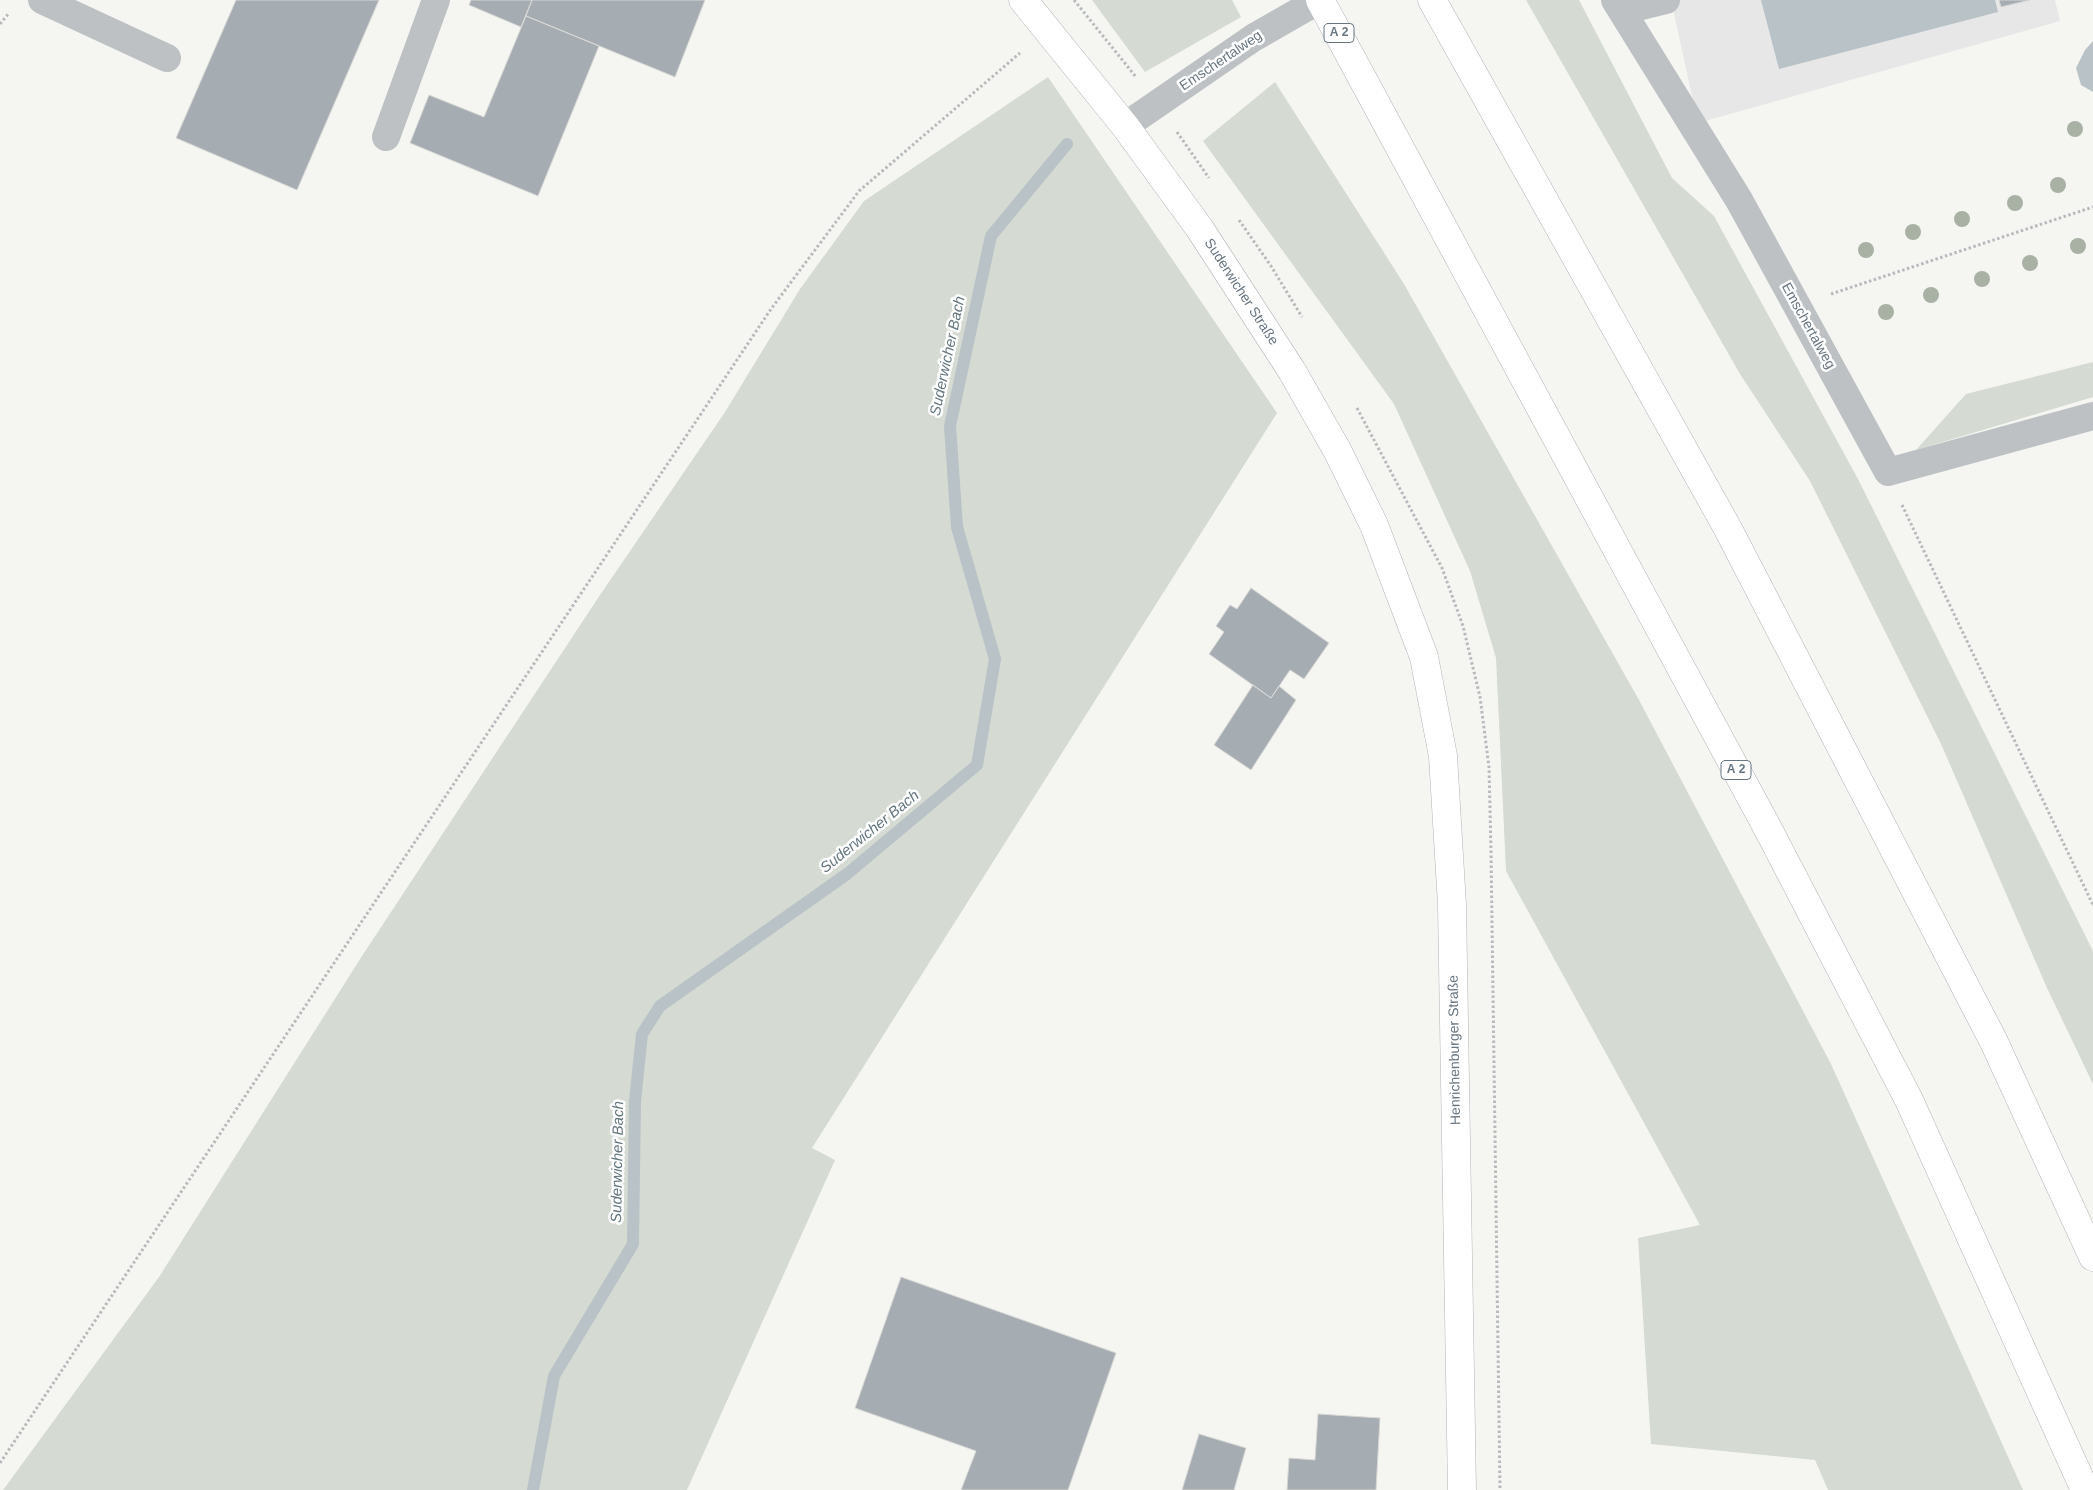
<!DOCTYPE html>
<meta charset="utf-8">
<style>
body{margin:0}
canvas{display:block;background:#f5f6f2}
</style>
<canvas width="2093" height="1490"></canvas>
<script>
const ctx = document.querySelector('canvas').getContext('2d');
ctx.lineJoin = 'round';
function fillPath(path, color) {
  ctx.fillStyle = color;
  ctx.fill(path, 'evenodd');
}
function shape(rows) {
  const path = new Path2D();
  for (const r of rows) {
    path.moveTo(r[0], r[1]);
    for (let i = 2; i < r.length; i += 2) path.lineTo(r[i], r[i + 1]);
  }
  return path;
}
function strokePath(path, color, width, dash) {
  ctx.strokeStyle = color;
  ctx.lineWidth = width;
  ctx.lineCap = dash ? 'butt' : 'round';
  ctx.setLineDash(dash || []);
  ctx.stroke(path);
}
function write(font, color, halo, rows, align = 'center') {
  ctx.font = font + ' Arial,sans-serif';
  ctx.lineWidth = 5;
  ctx.setLineDash([]);
  ctx.textBaseline = 'middle';
  ctx.strokeStyle = halo;
  ctx.fillStyle = color;
  for (const [text, x, y, turn = 0] of rows) {
    ctx.save();
    ctx.translate(x, y);
    ctx.rotate((+turn || 0) * Math.PI / 180);
    ctx.textAlign = isNaN(turn) ? turn : align;
    if (halo) ctx.strokeText(text, 0, 0);
    ctx.fillText(text, 0, 0);
    ctx.restore();
  }
}
fillPath(shape([
 [1671,0,2055,0,2060,21,1698,123]
]), '#e6e7e6');
fillPath(shape([
 [1092,0,1232,0,1241,17,1145,72],
 [1526,0,1579,0,1672,178,1714,216,1858,479,2093,951,2093,1084,2047,988,1941,744,1810,481,1740,374],
 [1048,77,1277,413,812,1148,835,1160,687,1490,3,1490,159,1277,362,956,598,598,725,412,800,289,864,201],
 [1275,82,1404,284,1639,700,1831,1064,2023,1490,1828,1490,1815,1460,1651,1444,1638,1238,1700,1225,1506,871,1496,658,1470,571,1394,404,1203,141],
 [2093,362,2093,397,1916,450,1966,394]
]), '#d5dad2');
fillPath(shape([
 [1761,0,1995,0,1998,12,1779,69],
 [2093,41,2093,92,2081,85,2076,68,2085,50]
]), '#b8c2c7');
strokePath(shape([
 [533,1490,554,1376,633,1244,635,1101,642,1034,660,1006,847,874,977,765,995,659,957,527,950,426,991,236,1067,144]
]), '#b8c2c7', 12);
const building = shape([
 [236,0,379,0,297,190,176,138,236,0],
 [471,0,532,0,521,27,469,5,471,0],
 [532,0,705,0,675,77,526,16,532,0],
 [1999,0,2030,0,2001,7,1999,0],
 [526,16,599,46,538,196,410,143,429,95,484,117,526,16],
 [1251,588,1329,643,1304,679,1290,670,1271,698,1209,654,1224,632,1216,626,1230,605,1237,609,1251,588],
 [1253,685,1271,698,1279,686,1296,700,1251,770,1214,745,1253,685],
 [901,1277,1116,1353,1068,1490,961,1490,976,1451,855,1408,901,1277],
 [1318,1414,1380,1418,1376,1490,1287,1490,1289,1458,1315,1460,1318,1414],
 [1199,1434,1246,1448,1234,1490,1182,1490,1199,1434]
]);
fillPath(building, '#a6adb2');
strokePath(building, '#d7d7d5', 1);
const major = shape([
 [1023,0,1125,126,1200,229,1292,371,1337,450,1374,525,1424,657,1443,756,1452,905,1462,1490]
]);
const highway = shape([
 [1320,0,1767,827,1909,1100,2085,1490],
 [1432,0,1727,527,1994,1042,2093,1257]
]);
strokePath(major, '#b0b5b8', 29);
strokePath(highway, '#b0b4b7', 29);
strokePath(shape([
 [1074,0,1136,77],
 [0,24,9,13],
 [1177,132,1209,178],
 [1239,220,1271,266,1302,317],
 [1831,294,2093,207],
 [1357,408,1442,568,1463,626,1480,697,1489,767,1491,851,1500,1490],
 [1902,505,2093,905],
 [0,1463,771,309,859,191,1020,53]
]), '#b7babc', 3, [2.5, 2.5]);
strokePath(shape([
 [42,0,167,58],
 [1615,0,1739,200,1888,472,2093,416],
 [1622,11,1666,0],
 [1125,126,1253,38,1319,0],
 [386,137,436,0]
]), '#bdc1c4', 28);
strokePath(major, '#fff', 28);
strokePath(highway, '#fff', 28);
ctx.fillStyle = '#a8b1a4';
for (const [x, y] of [
 [2075,129],
 [2058,185],
 [2015,203],
 [1962,219],
 [1913,232],
 [2078,246],
 [1866,250],
 [2030,263],
 [1982,279],
 [1931,295],
 [1886,312]
]) {
  ctx.beginPath();
  ctx.arc(x, y, 8, 0, 2 * Math.PI);
  ctx.fill();
}
for (const [x, y, w] of [
 [1339,33,30],
 [1736,770,30]
]) {
  const box = new Path2D();
  box.roundRect(x - w / 2, y - 9.5, w, 19, 4);
  ctx.fillStyle = '#fff';
  ctx.fill(box);
  strokePath(box, '#677581', 1);
}
write('bold 12px', '#677581', null, [
 ["A 2",1339,33],
 ["A 2",1736,770]
]);
write('14px', '#677581', '#fff', [
 ["Emschertalweg",1221,61,-34],
 ["Suderwicher Straße",1241,292,57],
 ["Emschertalweg",1808,326,61],
 ["Henrichenburger Straße",1455,1050,-91]
]);
write('italic 15px', '#63767e', '#fff', [
 ["Suderwicher Bach",948,356,-78],
 ["Suderwicher Bach",870,832,-39],
 ["Suderwicher Bach",618,1162,-89]
]);
</script>
